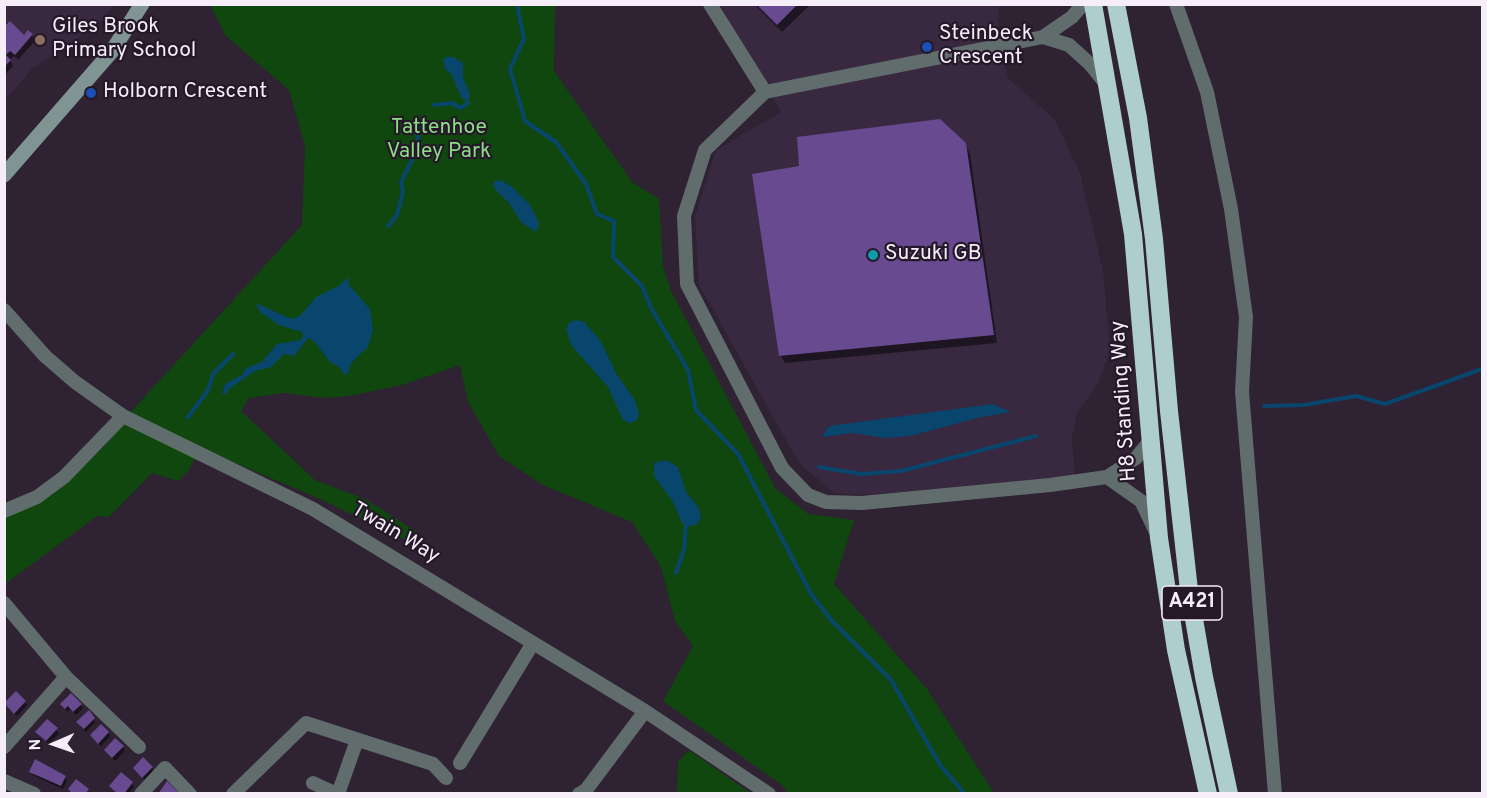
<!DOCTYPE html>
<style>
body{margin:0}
#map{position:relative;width:1487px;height:798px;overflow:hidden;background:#2e2233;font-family:Overpass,sans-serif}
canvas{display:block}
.frame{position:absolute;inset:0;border:6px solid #f5edf8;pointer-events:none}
.north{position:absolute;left:24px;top:714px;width:60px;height:60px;-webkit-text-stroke:4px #241829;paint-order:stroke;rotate:268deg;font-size:16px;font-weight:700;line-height:24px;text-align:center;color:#f5edf8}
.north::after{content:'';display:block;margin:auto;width:21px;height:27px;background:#f5edf8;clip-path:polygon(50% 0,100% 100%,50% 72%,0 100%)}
</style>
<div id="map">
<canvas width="1487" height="798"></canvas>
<div class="frame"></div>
<div class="north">N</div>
</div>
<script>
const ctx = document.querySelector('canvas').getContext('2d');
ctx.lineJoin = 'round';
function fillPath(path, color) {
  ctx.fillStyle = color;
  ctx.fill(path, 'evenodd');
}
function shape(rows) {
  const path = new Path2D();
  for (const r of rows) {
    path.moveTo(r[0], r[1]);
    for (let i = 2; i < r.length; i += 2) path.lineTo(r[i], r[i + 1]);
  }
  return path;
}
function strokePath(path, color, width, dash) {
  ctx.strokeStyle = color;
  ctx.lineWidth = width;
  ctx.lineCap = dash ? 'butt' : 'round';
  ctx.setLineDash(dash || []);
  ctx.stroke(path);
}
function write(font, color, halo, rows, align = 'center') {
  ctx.font = font + ' Overpass,sans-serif';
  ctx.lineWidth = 4.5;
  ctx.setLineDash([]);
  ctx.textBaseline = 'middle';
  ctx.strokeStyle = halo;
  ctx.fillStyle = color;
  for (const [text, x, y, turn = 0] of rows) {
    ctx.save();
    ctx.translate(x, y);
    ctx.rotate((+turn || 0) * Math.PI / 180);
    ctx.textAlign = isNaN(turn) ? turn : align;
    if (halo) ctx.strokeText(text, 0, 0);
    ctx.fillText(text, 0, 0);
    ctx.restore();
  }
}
fillPath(shape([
 [5,5,114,5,97,25,32,69,5,100],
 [720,5,999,5,998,37,1008,78,1055,120,1080,173,1103,271,1110,352,1097,385,1077,413,1072,438,1075,476,870,495,834,493,799,463,699,285,695,217,716,150,781,112]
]), '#392940');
fillPath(shape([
 [210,5,555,5,554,71,632,182,659,199,663,267,671,291,775,488,808,514,854,520,834,584,927,689,994,793,788,793,782,785,663,701,693,646,675,621,661,567,632,522,543,485,499,456,468,402,460,365,402,385,349,396,324,398,283,393,249,398,241,411,315,480,365,499,420,534,414,544,318,498,200,448,189,470,178,481,152,473,109,517,97,516,5,584,4,515,69,476,105,446,126,417,302,225,305,146,289,90,226,36],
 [689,750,750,793,677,794,678,762]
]), '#10470e');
fillPath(shape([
 [446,57,453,57,463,63,463,78,470,94,468,103,461,97,452,75,445,69,443,60],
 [500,180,511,186,530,205,539,223,536,232,521,222,509,203,496,190,493,185,495,181],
 [348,277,349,285,370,309,373,330,368,347,351,363,348,373,345,375,339,367,330,362,314,341,308,338,294,356,284,354,271,367,255,371,229,389,226,394,222,394,225,384,242,375,246,368,262,362,277,344,301,340,303,336,302,332,279,325,260,312,256,303,291,319,300,316,316,297,340,285],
 [576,320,584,322,600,340,617,375,635,400,639,414,636,421,630,423,623,420,608,387,571,345,566,328,570,322],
 [993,404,1011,412,981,417,910,436,884,438,853,433,822,437,829,426],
 [666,460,678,467,686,492,698,507,701,518,696,525,689,526,682,523,673,502,654,476,654,463]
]), '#08466e');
fillPath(shape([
 [754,4,811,4,782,32],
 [4,29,24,37,32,35,35,41,18,60,14,56,10,60,13,66,4,76],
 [965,144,970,153,997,343,785,363,780,355],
 [25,702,27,705,17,716,6,704],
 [62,704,81,705,83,708,76,715,70,709,67,712],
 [88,712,95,722,86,732,78,722],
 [47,721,59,733,49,744,39,735],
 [108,733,110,736,101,746,91,735],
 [123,747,125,751,115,761,108,753],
 [152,767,154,771,145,780,137,772],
 [31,771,65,777,67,781,63,789,33,775],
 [122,774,134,787,128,794,118,794]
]), '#0007');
strokePath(shape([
 [517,4,524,39,510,69,525,121,556,142,586,184,597,214,614,221,613,257,642,286,651,308,688,370,696,410,738,454,811,594,832,621,891,680,940,765,965,794],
 [434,105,452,103,460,108,468,103],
 [388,226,397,215,403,192,401,182,420,144,416,132,426,122],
 [1264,406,1304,405,1356,396,1385,404,1482,369],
 [188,417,208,390,213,374,233,354],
 [819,467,861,474,901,471,1036,436],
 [676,573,684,549,686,525]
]), '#08466e', 4);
fillPath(shape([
 [756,4,798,4,777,25],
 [10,21,24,35,28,30,33,34,15,55,10,51,6,55,11,60,4,67,4,27],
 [940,119,966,143,994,335,779,356,752,174,799,166,797,137],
 [16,691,26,701,14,714,4,703],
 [71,693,82,704,73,712,68,706,65,709,60,704],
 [89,710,95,718,84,729,76,722],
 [47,719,58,728,46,741,35,732],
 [101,724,109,732,98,744,90,735],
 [115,738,124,746,112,758,104,750],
 [143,757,153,767,142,778,133,768],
 [35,759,66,776,61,786,29,772],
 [121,772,133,782,124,794,118,794,109,786],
 [76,779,89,789,85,794,73,794,68,789],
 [167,781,180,794,158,794]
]), '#674a8f');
strokePath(shape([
 [710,4,765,92],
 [1083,4,1072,17,1043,37,765,92,705,150,684,216,687,284,782,468,808,495,826,502,862,503,1050,485,1107,477,1136,458,1150,441],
 [1176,4,1207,92,1231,209,1246,317,1242,392,1275,794],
 [1043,37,1069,45,1090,64,1107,85],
 [4,310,45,356,75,382,123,416,313,509,645,711,769,794],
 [1107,477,1141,501,1156,532],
 [4,511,37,497,64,477,123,416],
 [4,603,66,677,4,747],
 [66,677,139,747],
 [460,763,533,643],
 [4,781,34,794],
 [313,783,337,794],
 [141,794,165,768,190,794],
 [233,794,306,723,433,764,446,778],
 [338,794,357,740],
 [579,794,586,790,645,711]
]), '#606d6c', 14);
strokePath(shape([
 [4,175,112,51,142,4]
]), '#7f9493', 15);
strokePath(shape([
 [1093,4,1133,234,1159,538,1176,650,1208,794],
 [1116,4,1138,118,1154,239,1169,411,1189,590,1204,677,1229,794]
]), '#adcecc', 18);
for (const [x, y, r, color] of [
 [40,40,6,"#8d6e63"],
 [927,47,6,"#1a4fb4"],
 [91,93,6,"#1a4fb4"],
 [873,255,6,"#0f9aa8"]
]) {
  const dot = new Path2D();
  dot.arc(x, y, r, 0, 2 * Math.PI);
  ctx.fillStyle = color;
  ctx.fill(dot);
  strokePath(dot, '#241829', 2);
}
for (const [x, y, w] of [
 [1192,603,60]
]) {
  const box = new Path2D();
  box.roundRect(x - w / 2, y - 17, w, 34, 4.5);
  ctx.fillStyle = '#241829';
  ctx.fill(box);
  strokePath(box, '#f5edf8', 1.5);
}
write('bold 20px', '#f5edf8', null, [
 ["A421",1192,603]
]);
write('21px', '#f5edf8', '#241829', [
 ["Giles Brook",52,28],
 ["Primary School",52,52],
 ["Steinbeck",939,35],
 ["Crescent",939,59],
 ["Holborn Crescent",103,93],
 ["Suzuki GB",885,255]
], 'left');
write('21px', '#8ddd86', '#241829', [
 ["Tattenhoe",439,129],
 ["Valley Park",439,153]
]);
write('21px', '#f5edf8', '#241829', [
 ["H8 Standing Way",1125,401,-94],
 ["Twain Way",395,534,31]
]);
</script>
